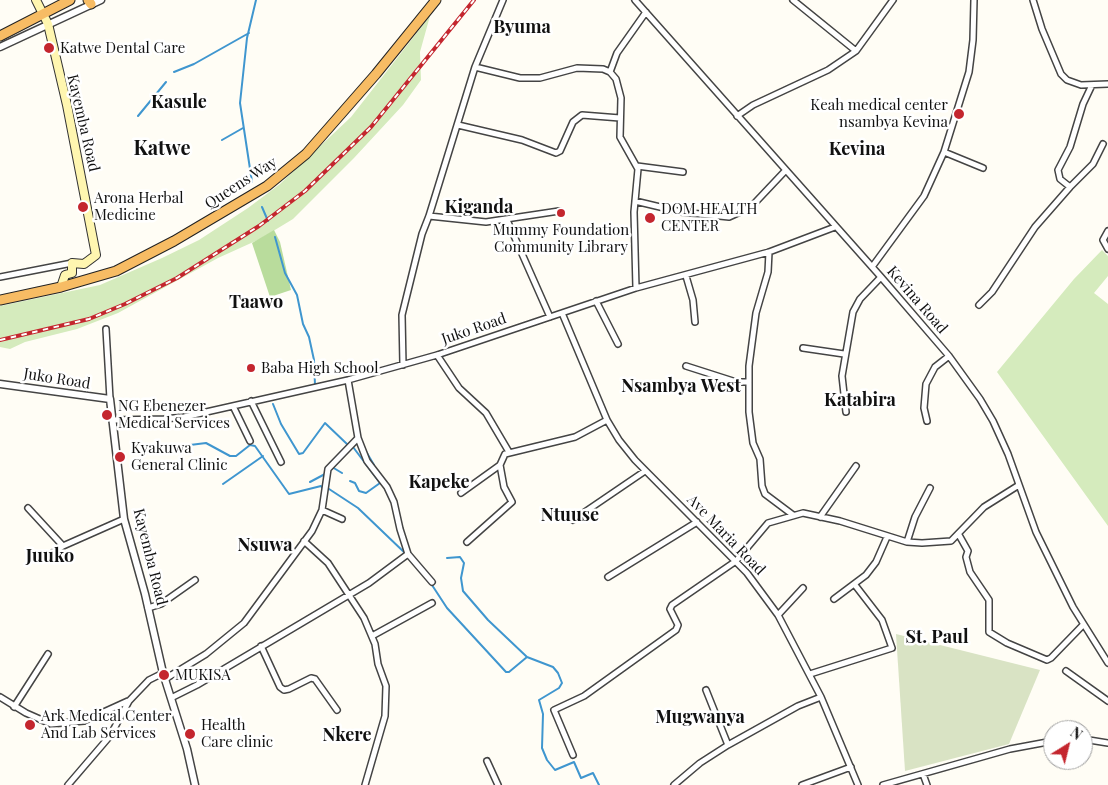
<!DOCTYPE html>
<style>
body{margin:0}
#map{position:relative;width:1108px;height:785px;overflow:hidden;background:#fffdf5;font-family:"Playfair Display",serif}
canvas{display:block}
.north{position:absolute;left:1043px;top:720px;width:50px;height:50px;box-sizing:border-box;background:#fff;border:1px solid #a0a0a0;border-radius:50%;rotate:36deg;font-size:14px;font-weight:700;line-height:20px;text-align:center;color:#111}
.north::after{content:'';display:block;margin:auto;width:18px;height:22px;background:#c4262e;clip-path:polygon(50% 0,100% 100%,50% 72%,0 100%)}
</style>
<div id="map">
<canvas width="1108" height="785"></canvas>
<div class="north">N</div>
</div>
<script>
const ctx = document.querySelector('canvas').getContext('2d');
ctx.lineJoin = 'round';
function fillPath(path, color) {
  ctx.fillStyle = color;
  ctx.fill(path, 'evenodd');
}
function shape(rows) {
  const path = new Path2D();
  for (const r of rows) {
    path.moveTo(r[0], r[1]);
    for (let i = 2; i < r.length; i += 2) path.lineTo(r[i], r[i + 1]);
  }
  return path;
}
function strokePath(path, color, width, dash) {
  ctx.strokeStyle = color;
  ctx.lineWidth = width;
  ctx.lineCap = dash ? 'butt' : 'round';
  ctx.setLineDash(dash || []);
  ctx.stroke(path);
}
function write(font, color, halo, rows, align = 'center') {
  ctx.font = font + ' "Playfair Display",serif';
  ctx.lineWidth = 5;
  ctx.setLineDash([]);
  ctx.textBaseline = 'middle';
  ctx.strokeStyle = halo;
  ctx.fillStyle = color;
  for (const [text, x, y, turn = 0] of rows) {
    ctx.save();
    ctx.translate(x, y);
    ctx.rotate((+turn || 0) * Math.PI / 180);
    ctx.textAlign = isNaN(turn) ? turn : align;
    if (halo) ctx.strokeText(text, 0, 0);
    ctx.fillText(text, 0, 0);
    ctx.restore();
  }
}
fillPath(shape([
 [430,16,420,52,421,80,403,105,354,158,293,219,260,239,218,258,118,313,77,329,25,342,10,349,0,347,0,306,100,285,162,258,199,240,248,208,280,184,351,117],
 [1102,250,1108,256,1108,276,1094,293,1108,304,1108,526,997,372,1074,279]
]), '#d5ebbd');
fillPath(shape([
 [274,230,280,242,291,290,270,297,252,243]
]), '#b9dc9c');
fillPath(shape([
 [896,634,1040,670,1009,744,905,771]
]), '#d9e3c4');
strokePath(shape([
 [174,72,194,64,249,33],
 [138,116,166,82],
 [222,140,243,128],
 [252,182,240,103,247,38,256,0],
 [262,207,268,221],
 [275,237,285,273,297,295,303,324,309,337,314,360,315,385],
 [273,404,281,424,299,454,303,453,325,423,348,445],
 [190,445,206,443,230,456,236,456,250,445,255,446,289,494,321,486,323,489],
 [364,448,374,465],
 [332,467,342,473],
 [350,481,355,483,359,491,366,493,380,483,353,447],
 [310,482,325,474],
 [223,484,263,456],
 [326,487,358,508,406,554],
 [447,558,460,557,464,563,461,578,463,591,488,620,527,657],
 [430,582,447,608,506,672,509,672,527,657,553,667,558,673,562,683,559,688,539,700,543,714,542,748,547,760,555,770,574,762,581,778,593,773,599,785]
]), '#3f96cf', 2);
const minor = shape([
 [635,0,881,277,949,356,980,399,993,421,1008,454,1036,532,1073,607,1108,663],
 [793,0,856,51],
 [1033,0,1042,29,1061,74,1067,80,1081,85,1108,84],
 [475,67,520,78,540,78,577,68,603,69,610,72,616,79,621,98,620,137,638,169,634,212,636,288],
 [610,72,617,53,646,12],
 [737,116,753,105,828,70,856,51,893,0],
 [458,125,522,140,556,153,560,151,573,122,582,115,620,118],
 [944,152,983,168],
 [637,166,683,172],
 [1070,187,1093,164,1103,144],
 [635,201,681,212,729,217,751,207,785,171],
 [429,216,486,222,559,211],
 [507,220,550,317],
 [1108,231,1103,240,1108,249],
 [769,252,768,272,756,313,749,366,749,412,753,443,760,459,762,486,765,494,793,515],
 [872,267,924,196,944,152,969,72,973,40,974,0],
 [686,276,693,300,695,322],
 [0,277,72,263],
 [596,301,618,344],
 [979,305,992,292,1035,227,1070,187,1060,179,1058,170,1070,147,1083,104,1092,85],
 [562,313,607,420,619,440,635,460,747,573,778,615,821,697,858,785],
 [106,329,110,399],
 [803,348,844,354],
 [437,355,459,388,486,413,509,452],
 [403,365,402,315,422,234,429,216,475,67,503,0],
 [686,366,736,382,749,382],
 [251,401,281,462],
 [233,406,250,441],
 [846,412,842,376,853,312,860,299,881,277],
 [112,420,164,419,184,417,348,380,437,355,636,288,769,252,835,227],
 [927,421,924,408,926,384,935,367,949,356],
 [358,438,367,461,387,487,394,502,400,529,408,554,432,582],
 [461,493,500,465,505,454,575,437,607,420],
 [28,508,63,546],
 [322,510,342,519],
 [820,517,856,466],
 [573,520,645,471],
 [959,535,968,551,966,557,970,572,989,600,989,632,1007,643,1047,660,1051,658,1083,625],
 [304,541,328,563,364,618,375,644,378,664,386,686,385,716,365,785],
 [467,542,512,502,504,487,500,465],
 [907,542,915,517,930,488],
 [51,554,63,546,124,519],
 [608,577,697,522],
 [834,599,866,575,876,562,887,537],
 [148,608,161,604,195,580],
 [778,615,803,588],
 [372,636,432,603],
 [261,646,280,687,284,690,289,689,311,678,315,679,337,710],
 [1066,671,1108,701],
 [810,674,892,648,882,620,855,585],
 [165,679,206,654,244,623,312,531,322,510,328,469,358,438,348,380],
 [706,690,728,745],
 [0,697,26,713,51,724,84,721,128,701],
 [171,698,197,685,369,583,408,554],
 [14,707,48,654],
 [1083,739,1108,743],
 [573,755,554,710,584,696,676,630,678,625,670,609,672,605,736,561,768,523,803,513,840,521,907,542,922,543,951,541,984,507,1019,485],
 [487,761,498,785],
 [923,774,927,785],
 [68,785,110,736,129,701,149,680,163,673],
 [674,785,700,763,728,745,798,706,821,697],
 [802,785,851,767],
 [883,785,1010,749,1053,741]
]);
const tertiary = shape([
 [0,47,101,0],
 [0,384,110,399,124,519,145,594,163,673,187,749,195,785]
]);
const secondary = shape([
 [36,0,48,24,67,105,96,255,84,264,72,263,72,273,65,275,61,287]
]);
const trunk = shape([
 [88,0,91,4],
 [0,36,70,0],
 [0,300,61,287,116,271,174,241,267,186,306,154,376,74,436,0]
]);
strokePath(minor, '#444', 8);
strokePath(tertiary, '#444', 9);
strokePath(secondary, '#333', 10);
strokePath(trunk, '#222', 11);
strokePath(minor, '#fff', 5);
strokePath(tertiary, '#fff', 6);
strokePath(secondary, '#fff6b0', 8);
strokePath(trunk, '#f7bc64', 9);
const rail = shape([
 [0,340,89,319,125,304,177,278,259,226,305,191,371,127,474,0]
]);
strokePath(rail, '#c4262e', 4);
strokePath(rail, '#fff', 2, [5.5]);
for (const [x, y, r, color] of [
 [49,48,6,"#c4262e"],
 [959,114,6,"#c4262e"],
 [83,207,6,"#c4262e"],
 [561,213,5,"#c4262e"],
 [650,218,6,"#c4262e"],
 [251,368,5,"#c4262e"],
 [107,415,6,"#c4262e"],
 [120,457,6,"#c4262e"],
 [164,675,6,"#c4262e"],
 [30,725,6,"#c4262e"],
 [190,734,6,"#c4262e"]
]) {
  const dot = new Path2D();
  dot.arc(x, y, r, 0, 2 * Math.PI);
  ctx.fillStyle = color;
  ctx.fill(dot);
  strokePath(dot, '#fff', 2);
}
write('15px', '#111', '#fff', [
 ["Katwe Dental Care",60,48],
 ["Keah medical center",948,105,"right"],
 ["nsambya Kevina",948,122,"right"],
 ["Arona Herbal",94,198],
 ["Medicine",94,215],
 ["DOM HEALTH",661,209],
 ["CENTER",661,226],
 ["Mummy Foundation",561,230,"center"],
 ["Community Library",561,247,"center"],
 ["Baba High School",261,368],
 ["NG Ebenezer",118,406],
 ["Medical Services",118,423],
 ["Kyakuwa",131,448],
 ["General Clinic",131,465],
 ["MUKISA",175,675],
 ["Ark Medical Center",41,716],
 ["And Lab Services",41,733],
 ["Health",201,725],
 ["Care clinic",201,742]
], 'left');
write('15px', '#111', '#fff', [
 ["Kayemba Road",83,123,77],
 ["Queens Way",241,183,-33],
 ["Kevina Road",917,300,49],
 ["Juko Road",474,329,-19],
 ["Juko Road",57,379,9],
 ["Ave Maria Road",726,535,46],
 ["Kayemba Road",150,557,76]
]);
write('bold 18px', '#111', '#fff', [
 ["Byuma",522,27],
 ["Kasule",179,102],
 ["Kevina",857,149],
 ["Kiganda",479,207],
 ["Taawo",256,302],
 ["Nsambya West",681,386],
 ["Katabira",860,400],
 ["Kapeke",439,482],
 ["Ntuuse",570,515],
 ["Nsuwa",265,545],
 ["Juuko",50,556],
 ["St. Paul",937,637],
 ["Mugwanya",700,717],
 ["Nkere",347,735]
]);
write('bold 20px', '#111', '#fff', [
 ["Katwe",162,149]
]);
</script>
